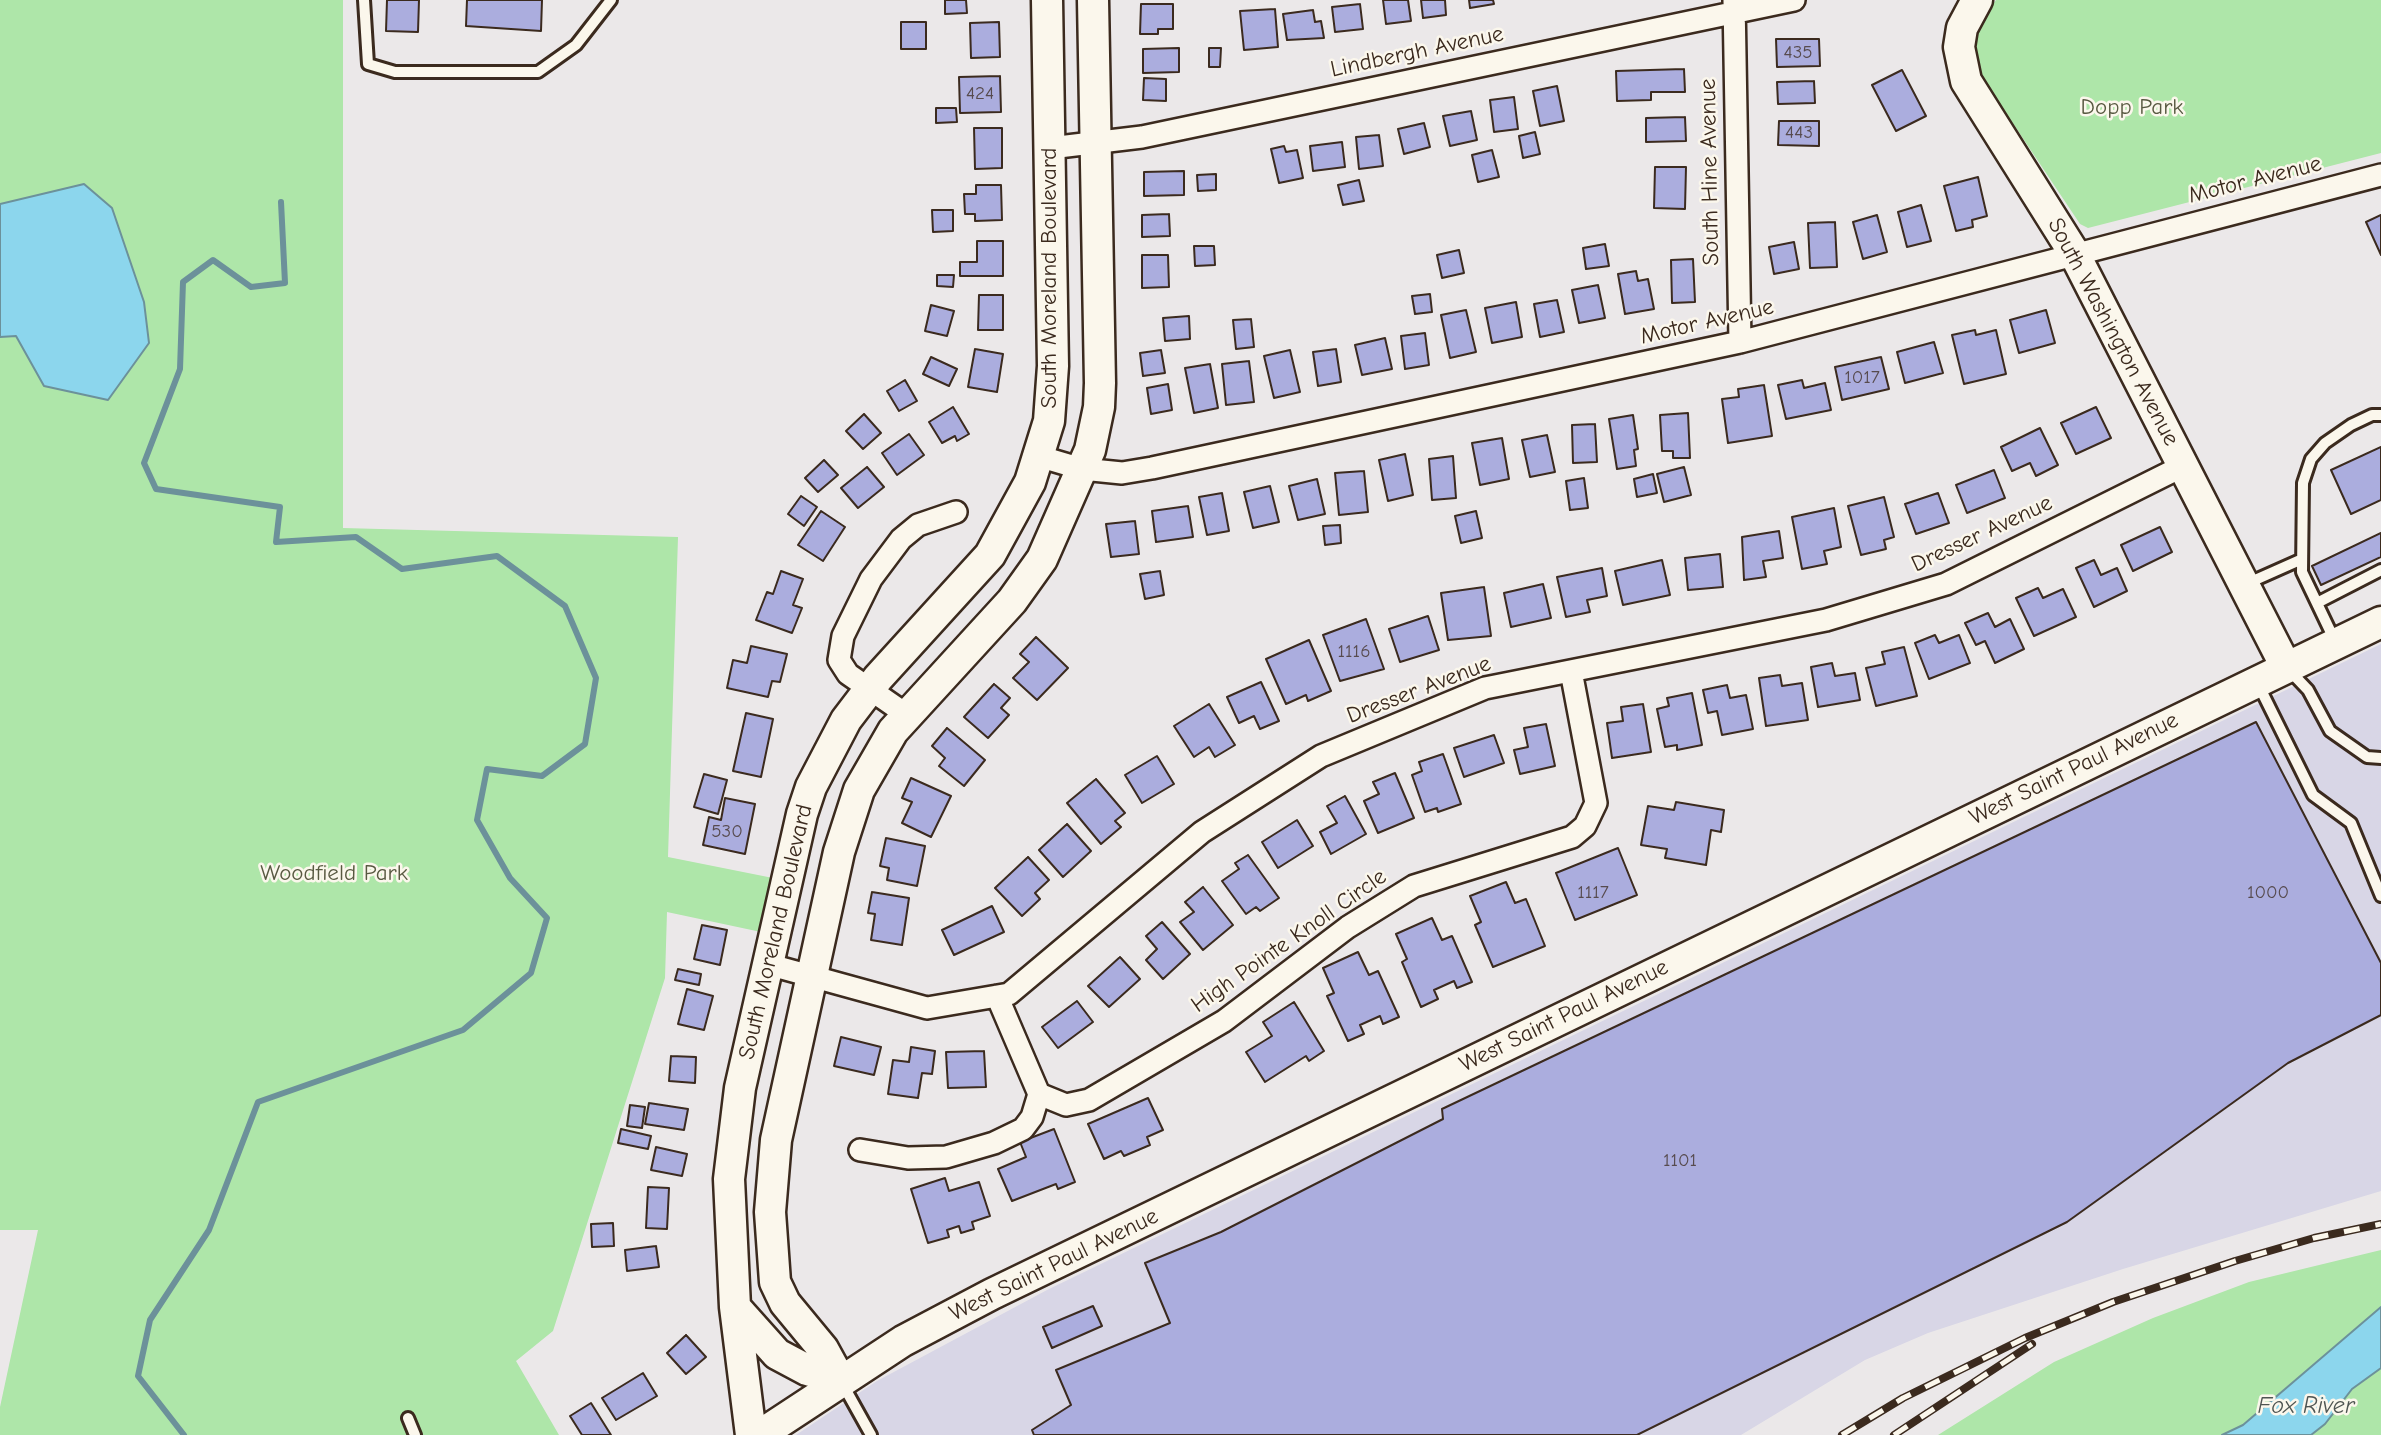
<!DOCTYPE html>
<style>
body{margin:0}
canvas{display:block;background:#ebe8e9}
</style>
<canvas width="2381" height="1435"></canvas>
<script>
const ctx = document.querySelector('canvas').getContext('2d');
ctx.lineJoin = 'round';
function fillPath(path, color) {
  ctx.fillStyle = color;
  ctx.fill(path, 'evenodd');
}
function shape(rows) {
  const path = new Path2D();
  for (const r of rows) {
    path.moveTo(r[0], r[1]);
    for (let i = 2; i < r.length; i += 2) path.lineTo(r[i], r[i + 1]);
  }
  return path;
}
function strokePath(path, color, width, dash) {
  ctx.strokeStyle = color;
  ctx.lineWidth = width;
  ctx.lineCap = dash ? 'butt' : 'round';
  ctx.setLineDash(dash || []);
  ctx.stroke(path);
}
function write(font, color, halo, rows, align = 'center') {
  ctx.font = font + ' "Comic Neue",sans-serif';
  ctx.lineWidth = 5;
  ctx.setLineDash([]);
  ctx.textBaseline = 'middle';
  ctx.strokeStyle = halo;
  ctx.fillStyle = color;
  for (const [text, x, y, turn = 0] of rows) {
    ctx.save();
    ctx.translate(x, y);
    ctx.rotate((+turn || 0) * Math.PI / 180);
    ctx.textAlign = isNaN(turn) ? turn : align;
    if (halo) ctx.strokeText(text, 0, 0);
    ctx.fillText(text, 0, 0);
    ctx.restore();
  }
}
fillPath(shape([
 [2381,644,2381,1191,2123,1269,1928,1333,1865,1360,1741,1435,796,1435,877,1381,1047,1290]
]), '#d8d6e6');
fillPath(shape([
 [0,0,343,0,343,528,678,537,668,857,773,878,761,932,667,912,665,978,553,1331,516,1361,559,1435,0,1435,0,1407,38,1230,0,1230],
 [1996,0,2381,0,2381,153,2088,228,2080,224,1982,77,1976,48,1977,35,1980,22],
 [2381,1250,2381,1435,1938,1435,2054,1362,2153,1318,2249,1282]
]), '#aee6a9');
const water = shape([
 [84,184,112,208,144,302,149,343,108,400,44,386,16,336,0,337,0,204,84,184],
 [2381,1307,2381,1368,2352,1389,2325,1424,2311,1435,2222,1435,2243,1425,2381,1307]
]);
fillPath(water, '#8cd6ed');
strokePath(water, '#6c919a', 2);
strokePath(shape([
 [184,1435,138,1376,150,1320,209,1230,258,1102,463,1030,531,973,547,918,510,878,477,820,487,769,542,776,585,744,596,678,565,606,497,556,402,569,356,537,276,542,280,507,156,489,144,463,180,369,183,282,213,260,251,287,285,283,281,202]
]), '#6c919a', 6);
const building = shape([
 [387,0,419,0,418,32,386,31,387,0],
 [467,0,542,0,541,31,466,26,467,0],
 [945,0,966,0,967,13,945,14,945,0],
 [1383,0,1408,0,1411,21,1386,24,1383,0],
 [1421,0,1445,0,1446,15,1423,18,1421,0],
 [1469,0,1493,0,1494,4,1470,8,1469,0],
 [1141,4,1173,4,1173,29,1158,29,1158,34,1140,34,1141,4],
 [1360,4,1363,29,1335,32,1332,7,1360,4],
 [1275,9,1278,47,1244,50,1240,11,1275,9],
 [1313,10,1315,22,1321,21,1324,38,1287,40,1283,14,1313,10],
 [901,22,926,22,926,49,901,49,901,22],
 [999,22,1000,57,971,58,970,23,999,22],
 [1776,39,1819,39,1820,66,1777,67,1776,39],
 [1179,48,1179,72,1143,73,1143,49,1179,48],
 [1209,48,1221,48,1220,67,1209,67,1209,48],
 [1684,69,1685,92,1651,92,1651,100,1617,101,1616,71,1684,69],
 [1902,70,1926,116,1896,131,1872,85,1902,70],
 [1000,76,1001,112,960,113,959,77,1000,76],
 [1144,78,1166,79,1166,101,1143,100,1144,78],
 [1814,81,1815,103,1778,104,1777,82,1814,81],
 [1557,86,1564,121,1540,126,1533,91,1557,86],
 [1514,97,1518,129,1494,132,1490,100,1514,97],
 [936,108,956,108,957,122,936,123,936,108],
 [1471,111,1477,140,1450,146,1443,116,1471,111],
 [1685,117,1686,141,1646,142,1646,118,1685,117],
 [1779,121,1819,121,1819,146,1778,145,1779,121],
 [1424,123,1430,147,1404,154,1398,129,1424,123],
 [974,128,1002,128,1002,168,975,169,974,128],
 [1535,132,1540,154,1523,158,1519,136,1535,132],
 [1379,135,1383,166,1359,169,1356,137,1379,135],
 [1342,142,1345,167,1313,171,1310,146,1342,142],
 [1284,146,1286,152,1297,150,1303,178,1279,183,1271,149,1284,146],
 [1492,150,1499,177,1478,182,1472,155,1492,150],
 [1655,167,1686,167,1685,209,1654,208,1655,167],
 [1184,171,1184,195,1144,196,1144,172,1184,171],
 [1216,174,1216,190,1198,191,1197,175,1216,174],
 [1978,177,1987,216,1972,220,1973,227,1956,231,1944,186,1978,177],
 [1359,180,1364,201,1343,205,1338,185,1359,180],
 [976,185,1001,185,1002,220,975,221,975,214,965,214,964,194,976,194,976,185],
 [1921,205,1931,241,1907,247,1898,212,1921,205],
 [932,210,953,210,953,231,933,232,932,210],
 [1169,214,1170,236,1142,237,1142,215,1169,214],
 [1877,215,1887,252,1863,259,1853,222,1877,215],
 [2381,215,2381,255,2366,222,2381,215],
 [1835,222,1837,267,1810,268,1808,223,1835,222],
 [977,241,1003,241,1003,276,960,276,960,262,977,262,977,241],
 [1794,242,1799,269,1774,274,1769,247,1794,242],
 [1605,244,1609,266,1586,269,1583,248,1605,244],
 [1194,246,1214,246,1215,265,1195,266,1194,246],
 [1459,250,1464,273,1442,278,1437,255,1459,250],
 [1142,255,1168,255,1169,287,1142,288,1142,255],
 [1693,259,1695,302,1672,303,1671,260,1693,259],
 [1636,271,1638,281,1648,279,1654,309,1625,314,1618,274,1636,271],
 [937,275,954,275,953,287,937,286,937,275],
 [1598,285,1605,318,1579,323,1572,290,1598,285],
 [1430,294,1432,312,1415,314,1412,296,1430,294],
 [979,295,1003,295,1003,330,978,330,979,295],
 [1557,300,1564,332,1540,337,1534,304,1557,300],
 [1516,302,1522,337,1492,343,1485,308,1516,302],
 [931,305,954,311,947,336,925,331,931,305],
 [1466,310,1476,352,1450,358,1441,315,1466,310],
 [2046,310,2055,343,2019,353,2010,320,2046,310],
 [1189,316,1190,339,1165,341,1163,318,1189,316],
 [1251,319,1254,347,1236,349,1233,320,1251,319],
 [1975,330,1976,335,1996,330,2006,374,1964,384,1952,335,1975,330],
 [1425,333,1429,365,1405,369,1401,336,1425,333],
 [1385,338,1392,369,1362,375,1355,345,1385,338],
 [1934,342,1943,373,1905,383,1897,352,1934,342],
 [975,349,1003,354,997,392,968,387,975,349],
 [1336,349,1341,382,1318,386,1313,352,1336,349],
 [1161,350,1165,373,1143,376,1140,353,1161,350],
 [1290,350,1300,392,1274,398,1264,356,1290,350],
 [931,357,957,369,949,386,923,374,931,357],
 [1881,357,1889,389,1842,400,1835,367,1881,357],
 [1249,361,1254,402,1226,405,1222,364,1249,361],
 [1210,364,1218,408,1194,413,1185,368,1210,364],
 [905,380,917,401,899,411,887,391,905,380],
 [1802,380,1804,388,1825,383,1831,410,1786,419,1778,385,1802,380],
 [1168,384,1172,410,1151,414,1147,388,1168,384],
 [1764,385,1772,436,1728,443,1722,399,1739,397,1738,389,1764,385],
 [953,407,969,434,957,441,955,436,942,443,929,422,953,407],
 [2096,407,2111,438,2076,454,2061,423,2096,407],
 [1688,413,1690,458,1673,458,1673,451,1662,451,1660,415,1688,413],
 [864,414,881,433,863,449,846,431,864,414],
 [1633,415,1638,449,1634,450,1636,466,1617,469,1609,419,1633,415],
 [1595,424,1597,462,1573,463,1572,425,1595,424],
 [2040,428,2058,465,2036,476,2030,463,2012,471,2001,447,2040,428],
 [909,434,924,455,897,475,882,453,909,434],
 [1547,435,1555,472,1530,477,1522,440,1547,435],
 [1502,438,1509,479,1480,485,1472,443,1502,438],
 [2381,447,2381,500,2351,514,2331,470,2381,447],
 [1405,454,1413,495,1388,501,1379,460,1405,454],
 [1453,456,1456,498,1432,500,1429,459,1453,456],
 [824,460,838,475,818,492,805,478,824,460],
 [867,467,884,487,858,508,841,488,867,467],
 [1684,467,1691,495,1664,502,1657,474,1684,467],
 [1994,470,2005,498,1967,513,1956,485,1994,470],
 [1364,471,1368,512,1339,515,1335,473,1364,471],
 [1653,474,1657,493,1637,497,1634,479,1653,474],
 [1584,478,1588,508,1570,510,1566,481,1584,478],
 [1317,479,1325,514,1298,520,1289,486,1317,479],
 [1270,486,1279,522,1253,528,1244,492,1270,486],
 [1222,493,1229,531,1207,535,1199,497,1222,493],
 [1938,493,1949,523,1916,534,1905,504,1938,493],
 [801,496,817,507,804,526,788,514,801,496],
 [1884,497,1894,537,1884,540,1886,549,1861,555,1848,506,1884,497],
 [1188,506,1193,537,1156,542,1152,511,1188,506],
 [1834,508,1841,547,1824,551,1827,564,1802,569,1792,517,1834,508],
 [821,511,845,527,823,561,798,545,821,511],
 [1476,511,1482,538,1461,543,1455,516,1476,511],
 [1135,521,1139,554,1111,557,1106,524,1135,521],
 [1340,525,1341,543,1325,545,1323,526,1340,525],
 [2160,527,2172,552,2133,571,2121,545,2160,527],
 [1779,531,1783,558,1763,561,1766,577,1744,580,1742,537,1779,531],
 [2381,533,2381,557,2321,585,2312,566,2381,533],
 [1720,554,1723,587,1688,590,1685,558,1720,554],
 [1662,560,1670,595,1623,605,1615,571,1662,560],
 [2094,560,2101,575,2117,568,2127,591,2094,607,2076,568,2094,560],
 [1602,568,1607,596,1587,600,1590,612,1566,617,1557,577,1602,568],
 [781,571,803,579,793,605,802,608,792,633,756,620,767,592,773,594,781,571],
 [1160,571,1164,595,1145,599,1140,574,1160,571],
 [1543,584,1551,618,1511,627,1504,593,1543,584],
 [1484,587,1491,636,1448,640,1441,593,1484,587],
 [2038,588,2043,598,2063,589,2076,617,2034,636,2016,598,2038,588],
 [1988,613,1995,627,2010,619,2024,649,1995,663,1985,641,1976,645,1965,623,1988,613],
 [1428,616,1439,650,1400,662,1389,629,1428,616],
 [1366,619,1384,669,1340,681,1323,635,1366,619],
 [1935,635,1939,643,1959,635,1970,663,1929,679,1915,643,1935,635],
 [1036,637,1068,668,1037,700,1013,678,1029,662,1020,654,1036,637],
 [1309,640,1331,691,1308,701,1306,695,1286,704,1266,659,1309,640],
 [751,646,787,654,780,682,772,681,768,697,727,688,733,660,747,663,751,646],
 [1904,647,1917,696,1876,706,1866,668,1885,664,1882,652,1904,647],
 [1832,663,1835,676,1855,673,1860,700,1818,707,1811,667,1832,663],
 [1780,675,1782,686,1802,683,1808,720,1766,726,1759,678,1780,675],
 [1261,682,1279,721,1260,729,1254,716,1239,723,1227,697,1261,682],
 [994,684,1010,698,1001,708,1009,715,988,738,964,717,994,684],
 [1727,685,1730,698,1746,695,1753,729,1722,735,1717,711,1708,713,1703,690,1727,685],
 [1692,693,1702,745,1677,750,1677,745,1665,747,1657,709,1669,706,1667,698,1692,693],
 [1209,704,1235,745,1215,757,1209,747,1194,757,1174,726,1209,704],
 [1643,704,1651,752,1612,758,1607,723,1623,721,1621,707,1643,704],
 [746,713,773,719,761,777,733,771,746,713],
 [2256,722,2381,963,2381,1015,2288,1063,2067,1222,1637,1435,1034,1435,1032,1430,1071,1405,1056,1370,1170,1323,1145,1263,1221,1232,1443,1119,1442,1109,2256,722],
 [1546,724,1555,766,1520,774,1514,750,1528,747,1524,728,1546,724],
 [947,728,985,760,964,786,939,766,945,758,932,746,947,728],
 [1494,735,1504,763,1464,777,1454,748,1494,735],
 [1443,754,1461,804,1438,812,1437,808,1425,812,1412,775,1422,771,1419,762,1443,754],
 [1157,756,1174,784,1142,803,1125,775,1157,756],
 [1395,773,1414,818,1378,833,1364,801,1379,794,1373,782,1395,773],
 [704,774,727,780,718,814,694,807,704,774],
 [911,778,951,796,931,837,902,823,912,802,902,798,911,778],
 [1096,779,1125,813,1115,821,1121,827,1101,844,1067,803,1096,779],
 [1345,796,1366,834,1331,854,1320,832,1337,823,1327,806,1345,796],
 [725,798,755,804,745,854,703,845,709,817,721,820,725,798],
 [1676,802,1724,810,1721,832,1711,830,1706,865,1665,858,1667,849,1641,845,1648,806,1674,810,1676,802],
 [1297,820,1313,846,1278,868,1262,842,1297,820],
 [1067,824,1091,851,1063,877,1039,850,1067,824],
 [886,838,925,846,917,886,887,880,889,868,880,866,886,838],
 [1618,848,1637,895,1575,920,1556,873,1618,848],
 [1248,855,1279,898,1260,911,1256,907,1246,914,1222,881,1239,869,1235,863,1248,855],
 [1028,857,1049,880,1035,893,1040,899,1022,916,995,888,1028,857],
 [1506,882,1515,903,1526,899,1545,946,1493,967,1475,925,1481,922,1470,896,1506,882],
 [1203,887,1233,925,1203,950,1180,922,1194,912,1185,902,1203,887],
 [872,892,909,898,902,945,871,940,875,914,868,913,872,892],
 [992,906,1004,932,954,955,942,930,992,906],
 [1432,918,1442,940,1452,936,1472,982,1457,988,1454,981,1434,990,1438,999,1421,1007,1402,962,1407,959,1396,934,1432,918],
 [1162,922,1190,954,1163,979,1146,960,1157,949,1146,936,1162,922],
 [702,925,727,930,720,965,694,959,702,925],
 [1358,952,1369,975,1378,971,1399,1017,1383,1024,1380,1016,1360,1025,1364,1034,1348,1041,1327,996,1334,993,1323,968,1358,952],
 [1120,957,1140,979,1109,1007,1088,986,1120,957],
 [678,969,701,974,699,985,675,980,678,969],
 [687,989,713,996,704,1030,678,1024,687,989],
 [1077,1001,1093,1022,1058,1048,1042,1027,1077,1001],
 [1294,1002,1324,1051,1309,1061,1306,1056,1265,1082,1246,1052,1272,1036,1263,1022,1294,1002],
 [841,1037,881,1047,874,1075,834,1066,841,1037],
 [911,1047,935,1051,932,1074,922,1073,918,1098,888,1094,893,1060,909,1062,911,1047],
 [984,1051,986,1087,948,1088,946,1052,984,1051],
 [671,1056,696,1057,695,1083,669,1081,671,1056],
 [1148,1098,1163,1130,1147,1137,1150,1145,1124,1156,1121,1151,1104,1159,1088,1124,1148,1098],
 [649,1103,688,1109,684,1130,645,1124,649,1103],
 [630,1105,645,1107,642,1128,627,1126,630,1105],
 [621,1129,651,1136,648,1149,618,1143,621,1129],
 [1054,1129,1075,1182,1058,1189,1056,1184,1012,1201,998,1169,1026,1157,1020,1142,1054,1129],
 [656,1147,687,1154,682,1176,651,1170,656,1147],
 [945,1178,949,1191,979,1182,990,1216,972,1222,974,1229,961,1233,959,1226,947,1230,949,1237,928,1243,911,1189,945,1178],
 [648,1187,669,1188,667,1229,646,1228,648,1187],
 [613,1223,614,1246,592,1247,591,1224,613,1223],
 [656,1246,659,1267,627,1271,625,1250,656,1246],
 [1093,1306,1102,1326,1052,1348,1043,1327,1093,1306],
 [686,1335,706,1357,686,1374,667,1353,686,1335],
 [643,1373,657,1396,616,1420,602,1398,643,1373],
 [591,1403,611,1435,582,1435,570,1416,591,1403]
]);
fillPath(building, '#abadde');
strokePath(building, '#3b2a1e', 2);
const lane = shape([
 [364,0,368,64,395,72,538,72,576,45,611,0],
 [2246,584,2300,560],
 [2317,603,2381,570],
 [2335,641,2302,572,2303,483,2311,459,2325,443,2351,425,2372,415,2381,415],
 [2289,670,2308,690,2330,731,2367,757,2381,758],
 [2258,684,2313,795,2351,823,2381,896],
 [842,1383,871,1435],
 [408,1418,415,1435]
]);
const street = shape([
 [1734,0,1740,342],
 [1050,148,1142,137,1794,0],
 [1038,456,1082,469,1122,473,1152,468,1740,342,2381,175],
 [907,715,848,674,839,660,843,636,871,579,901,539,918,525,956,512],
 [767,964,927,1008,1009,994,1202,832,1321,756,1485,688,1826,620,1946,584,2183,466],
 [1039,1094,1066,1105,1089,1100,1224,1021,1348,927,1414,886,1572,837,1585,826,1596,803,1571,671],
 [860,1150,908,1158,946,1157,994,1143,1023,1129,1032,1117,1039,1094,997,996]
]);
const secondary = shape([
 [1977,0,1962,28,1959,47,1966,81,2074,253,2286,667],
 [735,1307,777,1354,807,1370,840,1380],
 [840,1380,823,1349,785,1303,775,1282,770,1212,776,1140,839,852,859,790,893,731,1012,601,1042,559,1090,450,1099,407,1100,383,1093,0],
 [751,1435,735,1307,729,1179,740,1088,802,814,811,787,846,720,878,678,990,555,1030,482,1049,421,1053,366,1047,0],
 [760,1435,903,1341,992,1294,2381,622]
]);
strokePath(lane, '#3b2a1e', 16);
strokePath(street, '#3b2a1e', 26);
strokePath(secondary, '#3b2a1e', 35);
strokePath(lane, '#fbf7ec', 10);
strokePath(street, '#fbf7ec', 21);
strokePath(secondary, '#fbf7ec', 30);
const rail = shape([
 [1842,1435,1903,1398,2025,1338,2113,1302,2235,1261,2314,1238,2381,1224],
 [1894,1435,2032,1344]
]);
strokePath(rail, '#3b2a1e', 8);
strokePath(rail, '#fbf7ec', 5, [16]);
write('19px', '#574b4e', null, [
 ["435",1798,53],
 ["424",980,94],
 ["443",1799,133],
 ["1017",1862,378],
 ["1116",1354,652],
 ["530",727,832],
 ["1117",1593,893],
 ["1000",2268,893],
 ["1101",1680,1161]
]);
write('23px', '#3b2a1e', '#fbf7ec', [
 ["Lindbergh Avenue",1417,52,-12],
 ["South Hine Avenue",1710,172,-91],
 ["Motor Avenue",2255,180,-14],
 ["South Moreland Boulevard",1049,278,-90],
 ["Motor Avenue",1707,322,-13],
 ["South Washington Avenue",2113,332,62],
 ["Dresser Avenue",1982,534,-25],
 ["Dresser Avenue",1419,690,-21],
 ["West Saint Paul Avenue",2074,769,-26],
 ["South Moreland Boulevard",776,932,-77],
 ["High Pointe Knoll Circle",1289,941,-35],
 ["West Saint Paul Avenue",1564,1016,-26],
 ["West Saint Paul Avenue",1054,1265,-26]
]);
write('23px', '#585941', '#fbf7ec', [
 ["Dopp Park",2132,107],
 ["Woodfield Park",334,873]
]);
write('italic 24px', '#4f5552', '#fbf7ec', [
 ["Fox River",2306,1406]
]);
</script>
